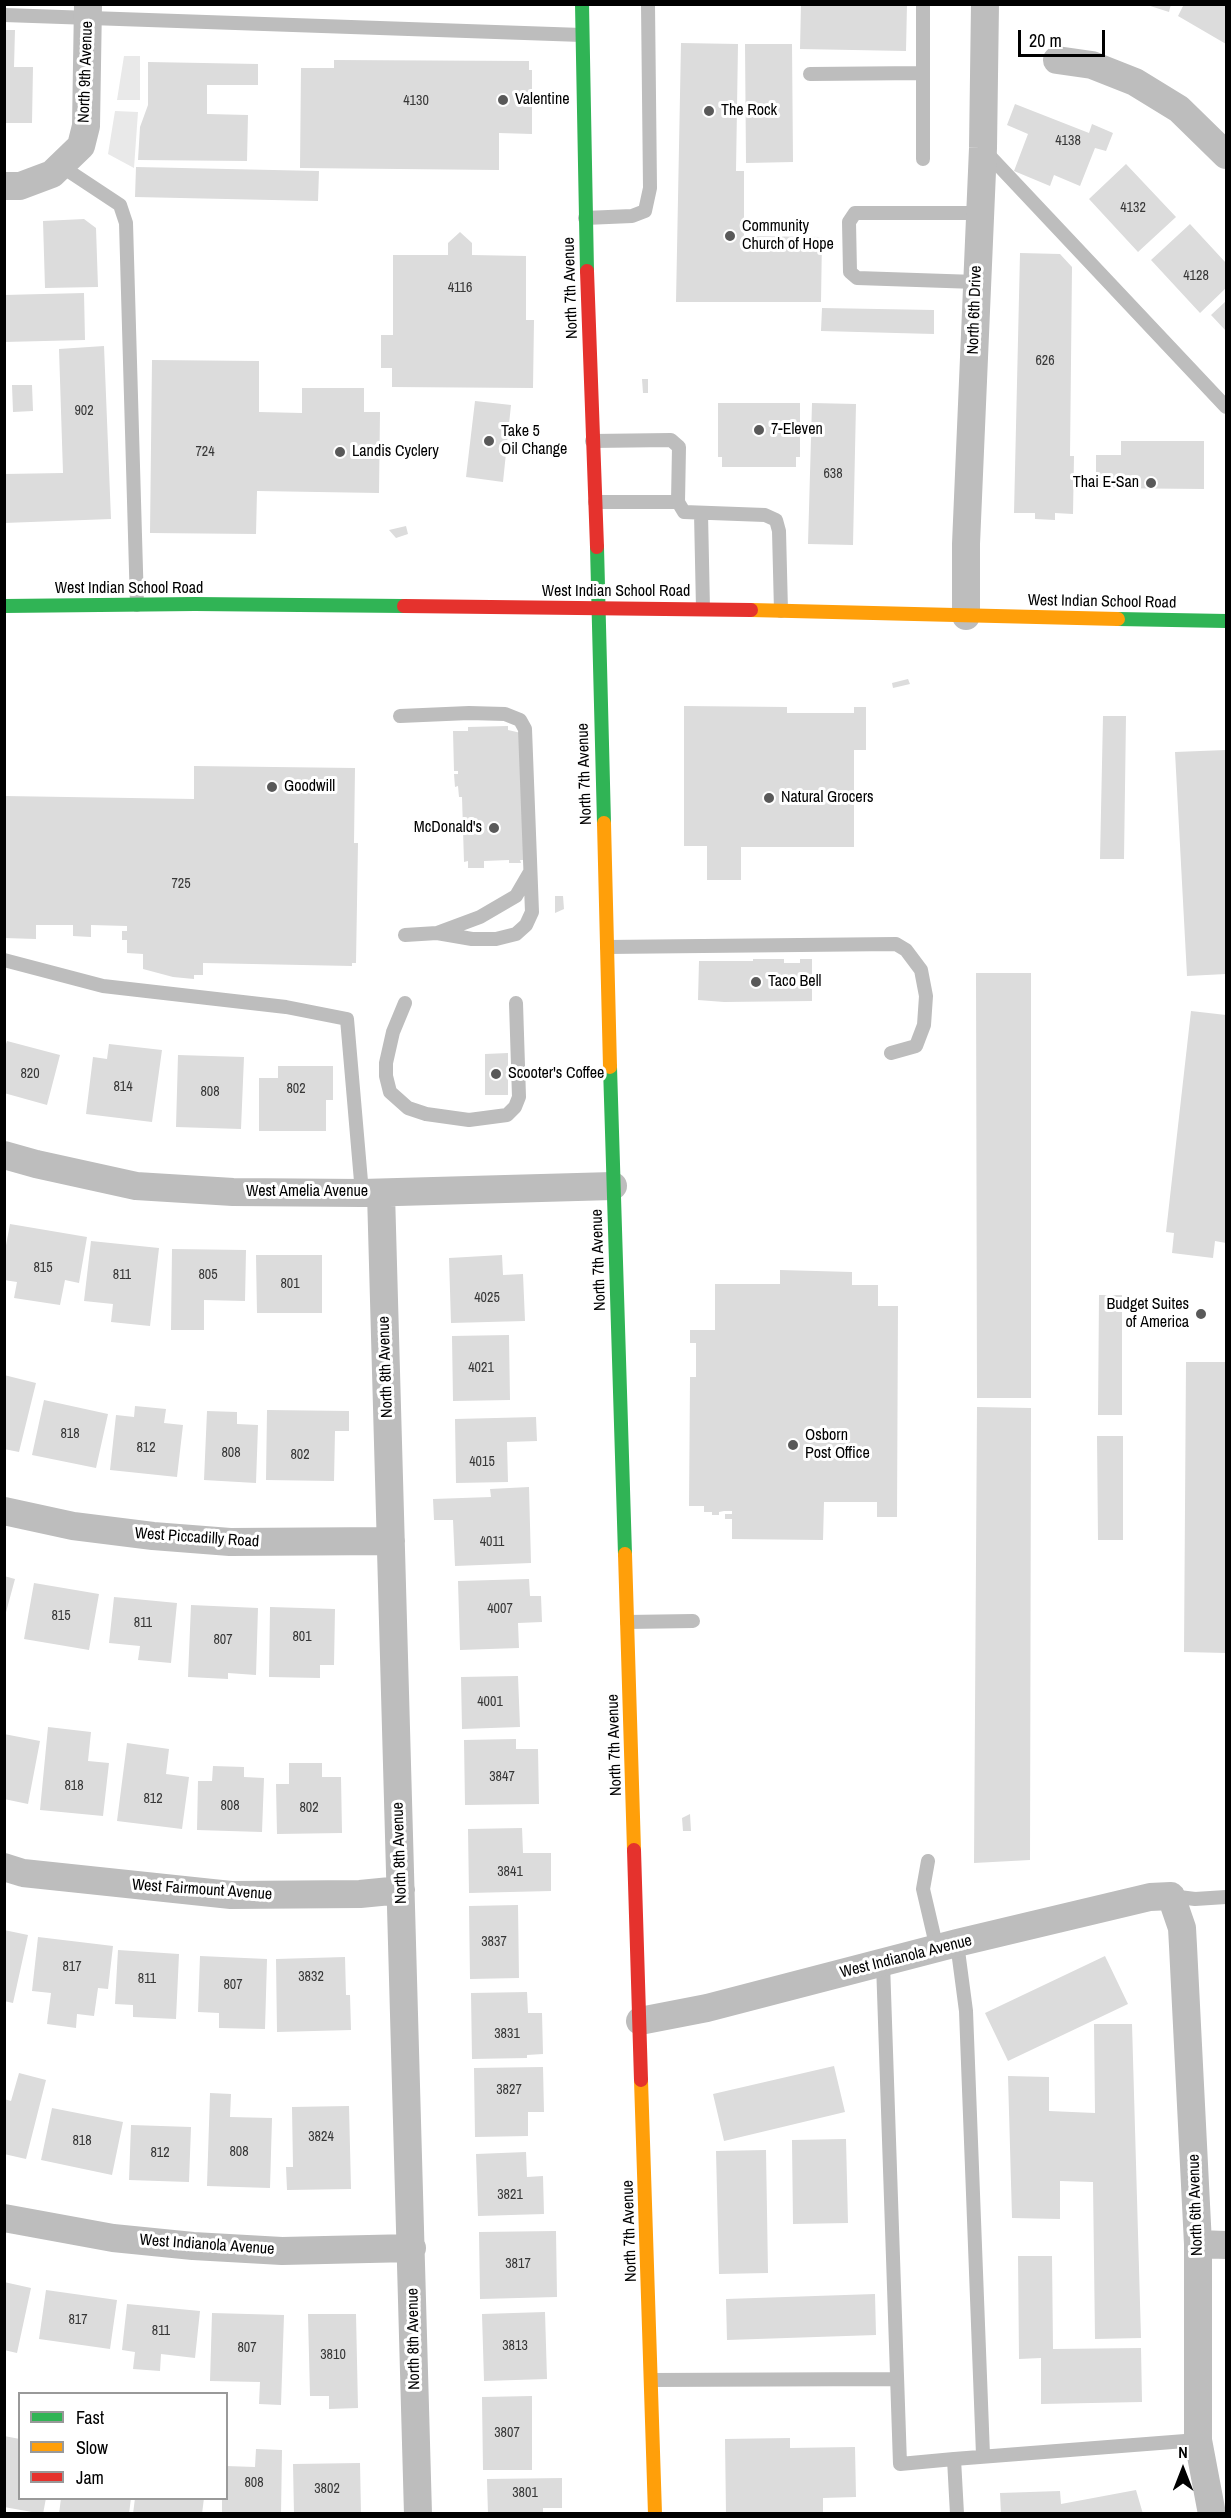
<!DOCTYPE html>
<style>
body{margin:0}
#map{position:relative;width:1231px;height:2518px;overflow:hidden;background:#fff;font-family:"Archivo Narrow",sans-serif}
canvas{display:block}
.frame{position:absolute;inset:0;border:6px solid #000;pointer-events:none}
.legend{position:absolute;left:18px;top:2392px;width:210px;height:108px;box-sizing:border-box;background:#fff;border:2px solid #999;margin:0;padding:8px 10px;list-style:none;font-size:18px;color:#000}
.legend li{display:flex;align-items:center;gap:12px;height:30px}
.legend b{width:30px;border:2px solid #999}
.north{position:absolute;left:1153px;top:2440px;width:60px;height:60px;-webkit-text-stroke:4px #fff;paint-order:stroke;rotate:0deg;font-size:16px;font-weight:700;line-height:24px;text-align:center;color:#000}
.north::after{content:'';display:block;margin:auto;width:21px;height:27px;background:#000;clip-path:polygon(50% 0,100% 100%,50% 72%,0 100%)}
.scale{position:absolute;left:1018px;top:30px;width:87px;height:27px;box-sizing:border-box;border:3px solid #000;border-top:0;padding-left:8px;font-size:18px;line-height:21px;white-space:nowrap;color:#000;-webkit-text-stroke:4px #fff;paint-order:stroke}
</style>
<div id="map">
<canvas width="1231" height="2518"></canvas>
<div class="frame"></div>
<ul class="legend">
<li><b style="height:8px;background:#30b455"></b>Fast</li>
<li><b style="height:8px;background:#ff9f0a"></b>Slow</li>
<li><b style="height:8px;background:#e5322d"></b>Jam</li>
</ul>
<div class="north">N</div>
<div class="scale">20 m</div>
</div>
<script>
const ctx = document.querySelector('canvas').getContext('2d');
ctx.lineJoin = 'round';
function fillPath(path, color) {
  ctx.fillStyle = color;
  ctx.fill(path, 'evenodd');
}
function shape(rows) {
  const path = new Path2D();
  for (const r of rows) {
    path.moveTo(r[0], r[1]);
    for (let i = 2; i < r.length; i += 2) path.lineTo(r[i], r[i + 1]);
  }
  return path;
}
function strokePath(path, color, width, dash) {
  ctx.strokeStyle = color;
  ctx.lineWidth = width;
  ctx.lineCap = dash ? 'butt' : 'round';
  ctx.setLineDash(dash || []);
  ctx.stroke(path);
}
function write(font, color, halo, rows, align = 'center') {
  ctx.font = font + ' "Archivo Narrow",sans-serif';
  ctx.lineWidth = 6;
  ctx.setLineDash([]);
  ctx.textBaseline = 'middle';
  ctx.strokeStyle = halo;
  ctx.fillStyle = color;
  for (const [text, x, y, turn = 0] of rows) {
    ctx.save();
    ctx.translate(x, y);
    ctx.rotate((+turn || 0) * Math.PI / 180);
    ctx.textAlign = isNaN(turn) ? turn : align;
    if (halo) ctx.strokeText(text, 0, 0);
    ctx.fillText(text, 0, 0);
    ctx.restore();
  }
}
fillPath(shape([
 [124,56,140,56,140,100,117,100],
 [115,111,138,112,134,168,108,154]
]), '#e9e9e9');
fillPath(shape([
 [801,4,907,4,906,51,800,49],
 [1144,4,1171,4,1169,12],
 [1184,4,1226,4,1226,44,1178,16],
 [4,30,15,30,14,67,33,67,32,123,4,123],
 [681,43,738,44,736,171,744,171,744,236,822,237,821,302,676,302],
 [745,44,792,44,793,162,746,163],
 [334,60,529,61,529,70,532,70,532,134,499,133,499,170,300,168,301,68,334,68],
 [148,62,258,64,258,85,207,85,207,114,248,115,247,161,138,160,140,127,148,105],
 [1015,104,1089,133,1092,124,1113,133,1106,151,1095,148,1080,186,1054,175,1050,186,1014,171,1028,134,1007,125],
 [1126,164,1176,217,1138,252,1089,199],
 [136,167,319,171,318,201,135,197],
 [84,219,96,228,98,287,45,288,43,221],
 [1190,224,1226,263,1226,288,1200,313,1151,260],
 [460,232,472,243,472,255,526,256,526,320,534,320,533,388,392,387,392,368,381,368,381,335,393,335,393,255,448,255,448,243],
 [1020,253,1060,254,1072,267,1070,456,1074,456,1073,514,1055,513,1055,520,1035,519,1035,513,1014,513],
 [84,293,85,340,4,342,4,295],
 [1226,301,1226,331,1211,315],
 [822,308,934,310,934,334,821,331],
 [104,346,111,519,4,523,4,474,63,473,59,349],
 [152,360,259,361,259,412,302,413,302,388,364,388,364,412,380,412,379,493,257,491,256,534,150,533],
 [642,379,648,379,648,393,643,393],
 [12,385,32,385,33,411,13,412],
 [475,401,511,405,503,482,466,477],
 [718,403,800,403,800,457,796,457,796,467,722,467,722,457,718,457],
 [812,403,856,404,853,545,808,544],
 [1121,441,1204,441,1204,489,1096,488,1096,455,1121,455],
 [406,526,408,534,396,538,389,530],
 [908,679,910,684,893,688,892,683],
 [684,706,787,707,787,713,854,713,854,707,866,707,866,750,854,750,854,847,741,847,741,880,707,880,707,846,684,846],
 [1103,716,1126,716,1124,859,1100,859],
 [508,726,508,730,521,733,527,860,520,860,521,863,509,863,509,860,484,861,484,868,468,868,468,861,464,862,462,797,459,797,458,786,455,787,454,774,458,774,458,771,454,771,453,731,468,731,468,727],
 [1226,750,1226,974,1187,976,1175,752],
 [194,766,355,768,354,843,358,843,356,963,352,963,352,966,203,963,203,975,194,975,194,979,173,977,143,969,143,954,127,953,127,940,122,940,122,931,127,931,127,926,91,925,91,937,73,936,73,925,36,925,36,939,4,938,4,796,194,799],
 [555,896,563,896,564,909,555,913],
 [753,959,784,959,784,963,800,963,800,959,812,959,812,1001,724,1002,698,1000,699,961,753,961],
 [976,973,1031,973,1031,1398,977,1398],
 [1191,1011,1226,1015,1226,1243,1215,1241,1213,1258,1172,1253,1174,1233,1166,1232],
 [7,1041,60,1055,47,1105,4,1093,4,1050],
 [109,1044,162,1050,152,1122,86,1114,93,1057,107,1059],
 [508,1053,508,1095,485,1095,485,1054],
 [178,1055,244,1057,241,1129,176,1127],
 [278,1066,333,1066,333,1100,326,1100,326,1131,259,1131,259,1078,278,1078],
 [10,1224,87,1237,79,1283,65,1280,60,1305,14,1298,17,1282,4,1280,4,1256],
 [91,1241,159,1248,150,1326,111,1322,113,1304,84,1301],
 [172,1249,246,1250,245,1301,204,1300,204,1330,171,1330],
 [256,1255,322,1255,322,1313,257,1313],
 [502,1255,503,1275,523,1274,525,1321,451,1323,449,1258],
 [780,1270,852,1272,852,1285,878,1285,878,1306,898,1306,897,1517,877,1517,877,1502,824,1502,823,1540,732,1539,732,1519,725,1519,725,1514,732,1514,732,1511,724,1511,719,1512,719,1515,712,1515,712,1512,704,1512,704,1506,689,1506,690,1377,696,1377,696,1343,690,1343,690,1330,715,1330,715,1284,780,1284],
 [1099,1295,1122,1295,1122,1415,1098,1415],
 [509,1335,510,1400,453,1401,452,1336],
 [1186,1362,1226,1362,1226,1653,1184,1652],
 [4,1375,36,1383,19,1452,4,1449],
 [44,1400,108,1414,96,1468,32,1455],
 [135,1406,166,1409,164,1423,183,1425,177,1477,110,1470,116,1415,134,1417],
 [977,1407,1031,1408,1030,1860,974,1863],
 [267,1410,349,1411,349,1431,335,1431,334,1481,266,1480],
 [207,1411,237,1412,237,1424,258,1425,256,1483,204,1480],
 [536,1417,537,1441,507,1442,508,1482,456,1483,455,1419],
 [1097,1436,1123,1436,1123,1540,1098,1540],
 [529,1487,531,1563,455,1566,453,1520,434,1520,433,1499,491,1497,490,1489],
 [4,1576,15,1579,5,1616,4,1616],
 [529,1579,530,1596,541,1596,542,1622,518,1623,519,1648,460,1650,458,1581],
 [34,1583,99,1594,89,1650,24,1639],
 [114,1597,177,1603,171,1663,138,1660,140,1646,109,1643],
 [191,1605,258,1608,256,1675,228,1673,228,1679,188,1677],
 [270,1607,335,1609,334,1665,320,1665,320,1678,269,1677],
 [518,1676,520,1727,462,1729,461,1677],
 [48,1727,91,1732,88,1761,109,1763,103,1816,40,1810],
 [4,1734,40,1741,28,1804,4,1799],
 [516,1739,516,1749,538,1749,539,1804,465,1805,464,1740],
 [127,1743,169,1749,166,1774,189,1777,182,1829,117,1821],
 [289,1763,322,1763,322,1777,341,1777,342,1833,277,1834,276,1784,289,1784],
 [213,1766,244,1767,244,1777,264,1778,262,1832,197,1830,198,1781,212,1781],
 [690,1814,691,1831,683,1831,682,1818],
 [522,1828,523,1853,551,1853,551,1891,469,1893,468,1829],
 [518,1905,519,1978,470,1979,469,1906],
 [4,1930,28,1935,13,2003,4,2001],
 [38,1937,113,1946,108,1989,98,1988,94,2016,77,2014,76,2028,47,2024,51,1993,32,1991],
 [118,1950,179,1954,176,2019,133,2017,133,2005,115,2004],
 [200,1956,267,1959,265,2029,219,2028,219,2013,198,2012],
 [1105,1956,1128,2004,1008,2061,985,2013],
 [345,1957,346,1995,350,1995,351,2030,277,2032,276,1959],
 [527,1992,528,2013,542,2013,543,2054,527,2055,527,2058,472,2059,471,1993],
 [1094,2024,1132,2024,1141,2338,1095,2339,1093,2182,1060,2181,1060,2219,1012,2218,1008,2076,1049,2077,1049,2111,1095,2113],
 [834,2066,845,2112,724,2141,713,2094],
 [543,2067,544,2112,528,2112,528,2136,475,2137,474,2068],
 [19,2073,46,2080,26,2159,4,2154,4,2099,11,2101],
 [210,2093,231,2094,230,2117,272,2118,270,2188,207,2186],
 [349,2106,351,2189,287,2190,286,2167,293,2167,292,2107],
 [52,2108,123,2122,112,2175,41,2160],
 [131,2125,191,2127,189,2182,129,2180],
 [846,2139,848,2223,793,2224,792,2140],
 [766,2150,768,2273,719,2274,716,2151],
 [526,2152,527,2177,543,2176,544,2214,478,2216,476,2154],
 [556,2231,557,2297,480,2299,479,2232],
 [1018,2256,1052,2256,1053,2349,1141,2348,1142,2402,1041,2404,1041,2358,1019,2359],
 [4,2282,31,2288,17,2353,4,2350],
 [46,2290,117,2300,110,2349,39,2339],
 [875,2294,876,2335,727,2340,726,2299],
 [127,2304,200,2311,195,2358,161,2354,160,2371,133,2369,135,2352,122,2350],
 [545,2312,547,2379,484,2381,482,2314],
 [212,2313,284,2315,281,2405,259,2404,260,2382,210,2381],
 [308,2314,356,2314,358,2408,329,2409,329,2396,310,2396],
 [532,2396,532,2470,483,2470,482,2397],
 [4,2436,20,2439,20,2498,46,2498,43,2514,4,2507],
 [790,2438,790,2448,855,2447,856,2497,823,2498,823,2514,726,2514,725,2439],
 [256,2449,282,2450,281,2514,222,2514,222,2498,226,2498,226,2466,255,2467],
 [360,2463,361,2514,294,2514,293,2464],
 [562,2478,562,2508,543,2508,543,2514,488,2514,487,2479],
 [1136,2490,1143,2514,1001,2514,1000,2493,1060,2491,1061,2504],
 [61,2498,131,2498,129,2514,59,2514],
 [135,2498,204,2498,202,2514,133,2514]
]), '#dcdcdc');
strokePath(shape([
 [923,4,923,159],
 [4,15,582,35],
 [810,74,923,73],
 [984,150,1226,407],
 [61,166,120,205,126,223,137,605],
 [585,218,632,216,645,211,650,188,648,4],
 [976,282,857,278,850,272,849,222,855,213,979,213],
 [592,441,671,440,679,447,678,502,684,512,765,515,776,520,779,531,781,611],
 [595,502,678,502],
 [701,513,703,609],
 [400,716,469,713,505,714,520,720,525,729,532,912,526,925,516,934,496,939,472,939,437,933],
 [405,935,437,933,480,917,516,896,530,872],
 [607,947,896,944,906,950,921,970,926,996,924,1025,916,1046,891,1053],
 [4,960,103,986,286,1007,347,1019,362,1193],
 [405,1003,393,1032,386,1063,386,1076,390,1092,408,1108,426,1114,469,1120,507,1115,515,1107,519,1097,516,1003],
 [627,1622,693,1621],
 [928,1861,923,1889,937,1949],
 [1171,1896,1195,1899,1226,1897],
 [957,1943,966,2011,983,2455],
 [883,1963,900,2464,954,2459,957,2514],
 [651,2380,896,2379],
 [954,2459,1198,2440]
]), '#bdbdbd', 14);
strokePath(shape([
 [1057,60,1092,65,1135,82,1179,109,1226,155],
 [4,186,20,186,52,174,81,146,86,126,88,4],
 [966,616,966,544,983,148,985,4],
 [4,1155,36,1164,136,1186,233,1192,362,1193,613,1186],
 [381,1193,418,2514],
 [4,1511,73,1526,153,1536,230,1542,391,1541],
 [4,1867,23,1873,231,1895,360,1894,401,1890],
 [640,2021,707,2008,957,1943,1150,1897,1171,1896,1182,1928,1183,1946,1198,2244,1198,2440,1212,2514],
 [4,2218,113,2238,193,2246,282,2251,412,2248],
 [1198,2244,1226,2245]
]), '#bdbdbd', 28);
strokePath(shape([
 [582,4,587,271],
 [597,547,604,823],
 [4,606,195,604,404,606],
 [1118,619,1226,621],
 [610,1067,625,1554]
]), '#30b455', 14);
strokePath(shape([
 [751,610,1118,619],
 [604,823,610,1067],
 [625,1554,634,1850],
 [641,2080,655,2514]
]), '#ff9f0a', 14);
strokePath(shape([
 [587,271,597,547],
 [404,606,751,610],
 [634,1850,641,2080]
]), '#e5322d', 14);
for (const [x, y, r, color] of [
 [503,100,6,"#595959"],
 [709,111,6,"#595959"],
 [730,236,6,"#595959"],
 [759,430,6,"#595959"],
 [489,441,6,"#595959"],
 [340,452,6,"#595959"],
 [1151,483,6,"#595959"],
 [272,787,6,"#595959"],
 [769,798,6,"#595959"],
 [494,828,6,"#595959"],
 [756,982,6,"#595959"],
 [496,1074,6,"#595959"],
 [1201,1314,6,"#595959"],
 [793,1445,6,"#595959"]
]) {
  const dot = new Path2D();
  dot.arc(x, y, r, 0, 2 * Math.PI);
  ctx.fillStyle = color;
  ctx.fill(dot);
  strokePath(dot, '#fff', 2);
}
write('14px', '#373737', null, [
 ["4130",416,101],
 ["4138",1068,141],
 ["4132",1133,208],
 ["4128",1196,276],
 ["4116",460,288],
 ["626",1045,361],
 ["902",84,411],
 ["724",205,452],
 ["638",833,474],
 ["725",181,884],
 ["820",30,1074],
 ["814",123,1087],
 ["802",296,1089],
 ["808",210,1092],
 ["815",43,1268],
 ["811",122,1275],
 ["805",208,1275],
 ["801",290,1284],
 ["4025",487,1298],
 ["4021",481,1368],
 ["818",70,1434],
 ["812",146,1448],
 ["808",231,1453],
 ["802",300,1455],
 ["4015",482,1462],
 ["4011",492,1542],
 ["4007",500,1609],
 ["815",61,1616],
 ["811",143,1623],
 ["801",302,1637],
 ["807",223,1640],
 ["4001",490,1702],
 ["3847",502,1777],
 ["818",74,1786],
 ["812",153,1799],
 ["808",230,1806],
 ["802",309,1808],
 ["3841",510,1872],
 ["3837",494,1942],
 ["817",72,1967],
 ["3832",311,1977],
 ["811",147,1979],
 ["807",233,1985],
 ["3831",507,2034],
 ["3827",509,2090],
 ["3824",321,2137],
 ["818",82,2141],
 ["808",239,2152],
 ["812",160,2153],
 ["3821",510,2195],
 ["3817",518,2264],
 ["817",78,2320],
 ["811",161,2331],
 ["3813",515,2346],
 ["807",247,2348],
 ["3810",333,2355],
 ["3807",507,2433],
 ["808",254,2483],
 ["3802",327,2489],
 ["3801",525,2493]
]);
write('16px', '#000', '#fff', [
 ["North 9th Avenue",86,72,-88],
 ["North 7th Avenue",571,288,-92],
 ["North 6th Drive",975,310,-88],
 ["West Indian School Road",129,589],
 ["West Indian School Road",616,592],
 ["West Indian School Road",1102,602,1],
 ["North 7th Avenue",585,774,-92],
 ["West Amelia Avenue",307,1192],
 ["North 7th Avenue",599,1260,-92],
 ["North 8th Avenue",386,1367,-92],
 ["West Piccadilly Road",197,1538,4],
 ["North 7th Avenue",615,1745,-92],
 ["North 8th Avenue",400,1853,-92],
 ["West Fairmount Avenue",202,1890,4],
 ["West Indianola Avenue",906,1957,-14],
 ["North 6th Avenue",1196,2205,-92],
 ["North 7th Avenue",630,2231,-92],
 ["West Indianola Avenue",207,2245,4],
 ["North 8th Avenue",414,2339,-91]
]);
write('16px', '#000', '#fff', [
 ["Valentine",515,100],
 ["The Rock",721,111],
 ["Community",742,227],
 ["Church of Hope",742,245],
 ["7-Eleven",771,430],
 ["Take 5",501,432],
 ["Oil Change",501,450],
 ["Landis Cyclery",352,452],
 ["Thai E-San",1139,483,"right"],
 ["Goodwill",284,787],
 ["Natural Grocers",781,798],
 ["McDonald's",482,828,"right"],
 ["Taco Bell",768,982],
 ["Scooter's Coffee",508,1074],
 ["Budget Suites",1189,1305,"right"],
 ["of America",1189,1323,"right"],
 ["Osborn",805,1436],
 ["Post Office",805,1454]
], 'left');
</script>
